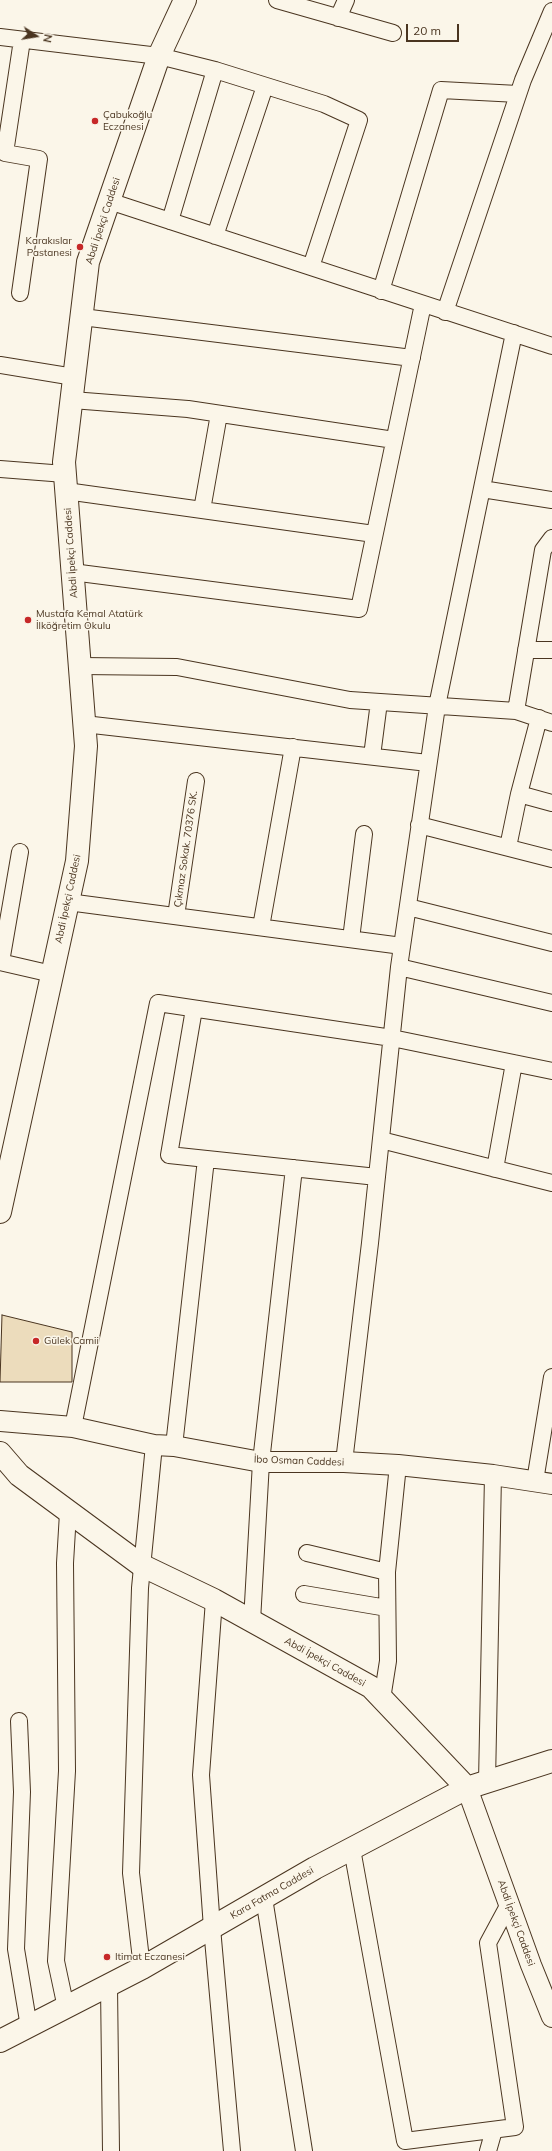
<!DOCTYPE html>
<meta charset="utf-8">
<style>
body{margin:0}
#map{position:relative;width:552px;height:2151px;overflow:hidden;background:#fbf6e9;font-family:Mulish,sans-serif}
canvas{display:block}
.north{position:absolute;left:16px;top:16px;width:40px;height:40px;-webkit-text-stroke:3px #fbf6e9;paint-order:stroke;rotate:102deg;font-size:11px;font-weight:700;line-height:16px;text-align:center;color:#4a3520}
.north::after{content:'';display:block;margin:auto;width:14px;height:18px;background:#4a3520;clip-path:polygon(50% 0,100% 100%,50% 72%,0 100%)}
.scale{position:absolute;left:406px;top:24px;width:53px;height:18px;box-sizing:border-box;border:2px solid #4a3520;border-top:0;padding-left:5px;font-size:12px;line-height:14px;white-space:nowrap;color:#4a3520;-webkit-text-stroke:3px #fbf6e9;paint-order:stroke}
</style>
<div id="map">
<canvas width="552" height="2151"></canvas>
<div class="north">N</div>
<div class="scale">20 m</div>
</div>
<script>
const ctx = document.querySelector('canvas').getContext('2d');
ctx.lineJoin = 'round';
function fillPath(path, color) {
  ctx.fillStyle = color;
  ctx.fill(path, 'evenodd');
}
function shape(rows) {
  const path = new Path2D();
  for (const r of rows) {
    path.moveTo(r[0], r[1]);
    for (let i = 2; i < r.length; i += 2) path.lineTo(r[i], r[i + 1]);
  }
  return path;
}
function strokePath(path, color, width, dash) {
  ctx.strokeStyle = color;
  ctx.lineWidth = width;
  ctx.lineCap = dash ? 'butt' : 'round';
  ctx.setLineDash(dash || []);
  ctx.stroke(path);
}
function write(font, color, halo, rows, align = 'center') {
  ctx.font = font + ' Mulish,sans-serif';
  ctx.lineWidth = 3;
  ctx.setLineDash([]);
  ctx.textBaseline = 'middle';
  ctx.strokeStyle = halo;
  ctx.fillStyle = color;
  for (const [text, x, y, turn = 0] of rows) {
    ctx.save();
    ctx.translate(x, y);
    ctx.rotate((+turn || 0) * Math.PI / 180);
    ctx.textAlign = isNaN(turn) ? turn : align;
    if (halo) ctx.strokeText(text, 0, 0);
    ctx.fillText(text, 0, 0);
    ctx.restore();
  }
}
const building = shape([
 [2,1315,72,1332,72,1382,0,1382,2,1315]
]);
fillPath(building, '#ecdcbc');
strokePath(building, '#4a3520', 1);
const minor = shape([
 [277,0,393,33],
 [338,18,346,0],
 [0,37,159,56,215,70,324,104,359,120,311,267],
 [109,201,552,346],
 [170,221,215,70],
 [215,236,265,86],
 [381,291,441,90,518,94],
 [20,293,39,159,5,153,22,40],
 [445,312,523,80,552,11],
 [82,317,412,358],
 [0,365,74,377],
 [72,400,188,409,394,440],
 [0,469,65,474],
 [482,489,552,500],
 [66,491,374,534],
 [202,510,219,414],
 [72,572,359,609,423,304],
 [526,650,552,650],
 [80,666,177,667,350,700,516,711,552,723],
 [516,711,543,550,552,538],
 [84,724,428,763],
 [372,756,379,702],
 [519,794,552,803],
 [419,825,552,859],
 [508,847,519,794,539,718],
 [68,902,402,946],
 [408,907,552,943],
 [176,916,196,781],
 [261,927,293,747],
 [351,939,364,834],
 [0,962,52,974],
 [1,962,20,852],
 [399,967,552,1003],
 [194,1009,169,1155,377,1177],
 [381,1140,552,1183],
 [495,1169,514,1063],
 [73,1427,158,1003,392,1038,552,1071],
 [174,1446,206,1159],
 [344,1462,370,1243,399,967,437,706,514,333],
 [535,1481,552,1377],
 [307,1553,387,1572],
 [304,1594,387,1608],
 [214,1600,201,1775,212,1928,232,2151],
 [252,1621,261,1462,294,1168],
 [382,1699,388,1661,387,1572,398,1465],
 [19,1721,22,1792,16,1949,29,2027],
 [487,1782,493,1475],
 [352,1849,405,2141,515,2127,488,1943,509,1904],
 [264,1898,304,2151],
 [142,1968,131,1873,140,1588,154,1445],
 [109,1986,111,2151],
 [66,2008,56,1961,67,1771,65,1563,68,1513],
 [488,2151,494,2130]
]);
const tertiary = shape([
 [0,1421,73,1427,154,1445,174,1446,261,1462,344,1462,398,1465,493,1475,552,1484],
 [467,1788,531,1965,552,2017]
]);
const secondary = shape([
 [0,1212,77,861,86,746,64,462,88,262,159,56,185,0],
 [0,1453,19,1475,141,1565,214,1600,371,1687,467,1788],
 [0,2041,142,1968,315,1868,467,1788,552,1761]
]);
strokePath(minor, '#4a3520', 18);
strokePath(tertiary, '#4a3520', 22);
strokePath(secondary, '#4a3520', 24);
strokePath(minor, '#fbf6e9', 16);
strokePath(tertiary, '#fbf6e9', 20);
strokePath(secondary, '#fbf6e9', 22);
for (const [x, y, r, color] of [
 [95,121,4,"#c62828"],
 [80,247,4,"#c62828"],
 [28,620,4,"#c62828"],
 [36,1341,4,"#c62828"],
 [107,1957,4,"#c62828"]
]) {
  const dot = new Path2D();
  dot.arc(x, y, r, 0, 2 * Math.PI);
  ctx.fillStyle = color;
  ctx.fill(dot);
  strokePath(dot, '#fbf6e9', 1.5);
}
write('10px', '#4a3520', '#fbf6e9', [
 ["Çabukoğlu",103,115],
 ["Eczanesi",103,127],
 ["Karakıslar",72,241,"right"],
 ["Pastanesi",72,253,"right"],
 ["Mustafa Kemal Atatürk",36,614],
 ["İlköğretim Okulu",36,626],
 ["Gülek Camii",44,1341],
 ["Itimat Eczanesi",115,1957]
], 'left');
write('10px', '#4a3520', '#fbf6e9', [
 ["Abdi İpekçi Caddesi",103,221,-72],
 ["Abdi İpekçi Caddesi",71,553,-94],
 ["Çıkmaz Sokak. 70376 SK.",186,849,-82],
 ["Abdi İpekçi Caddesi",68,899,-78],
 ["İbo Osman Caddesi",299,1461,2],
 ["Abdi İpekçi Caddesi",325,1662,29],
 ["Kara Fatma Caddesi",272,1893,-30],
 ["Abdi İpekçi Caddesi",516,1923,70]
]);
</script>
